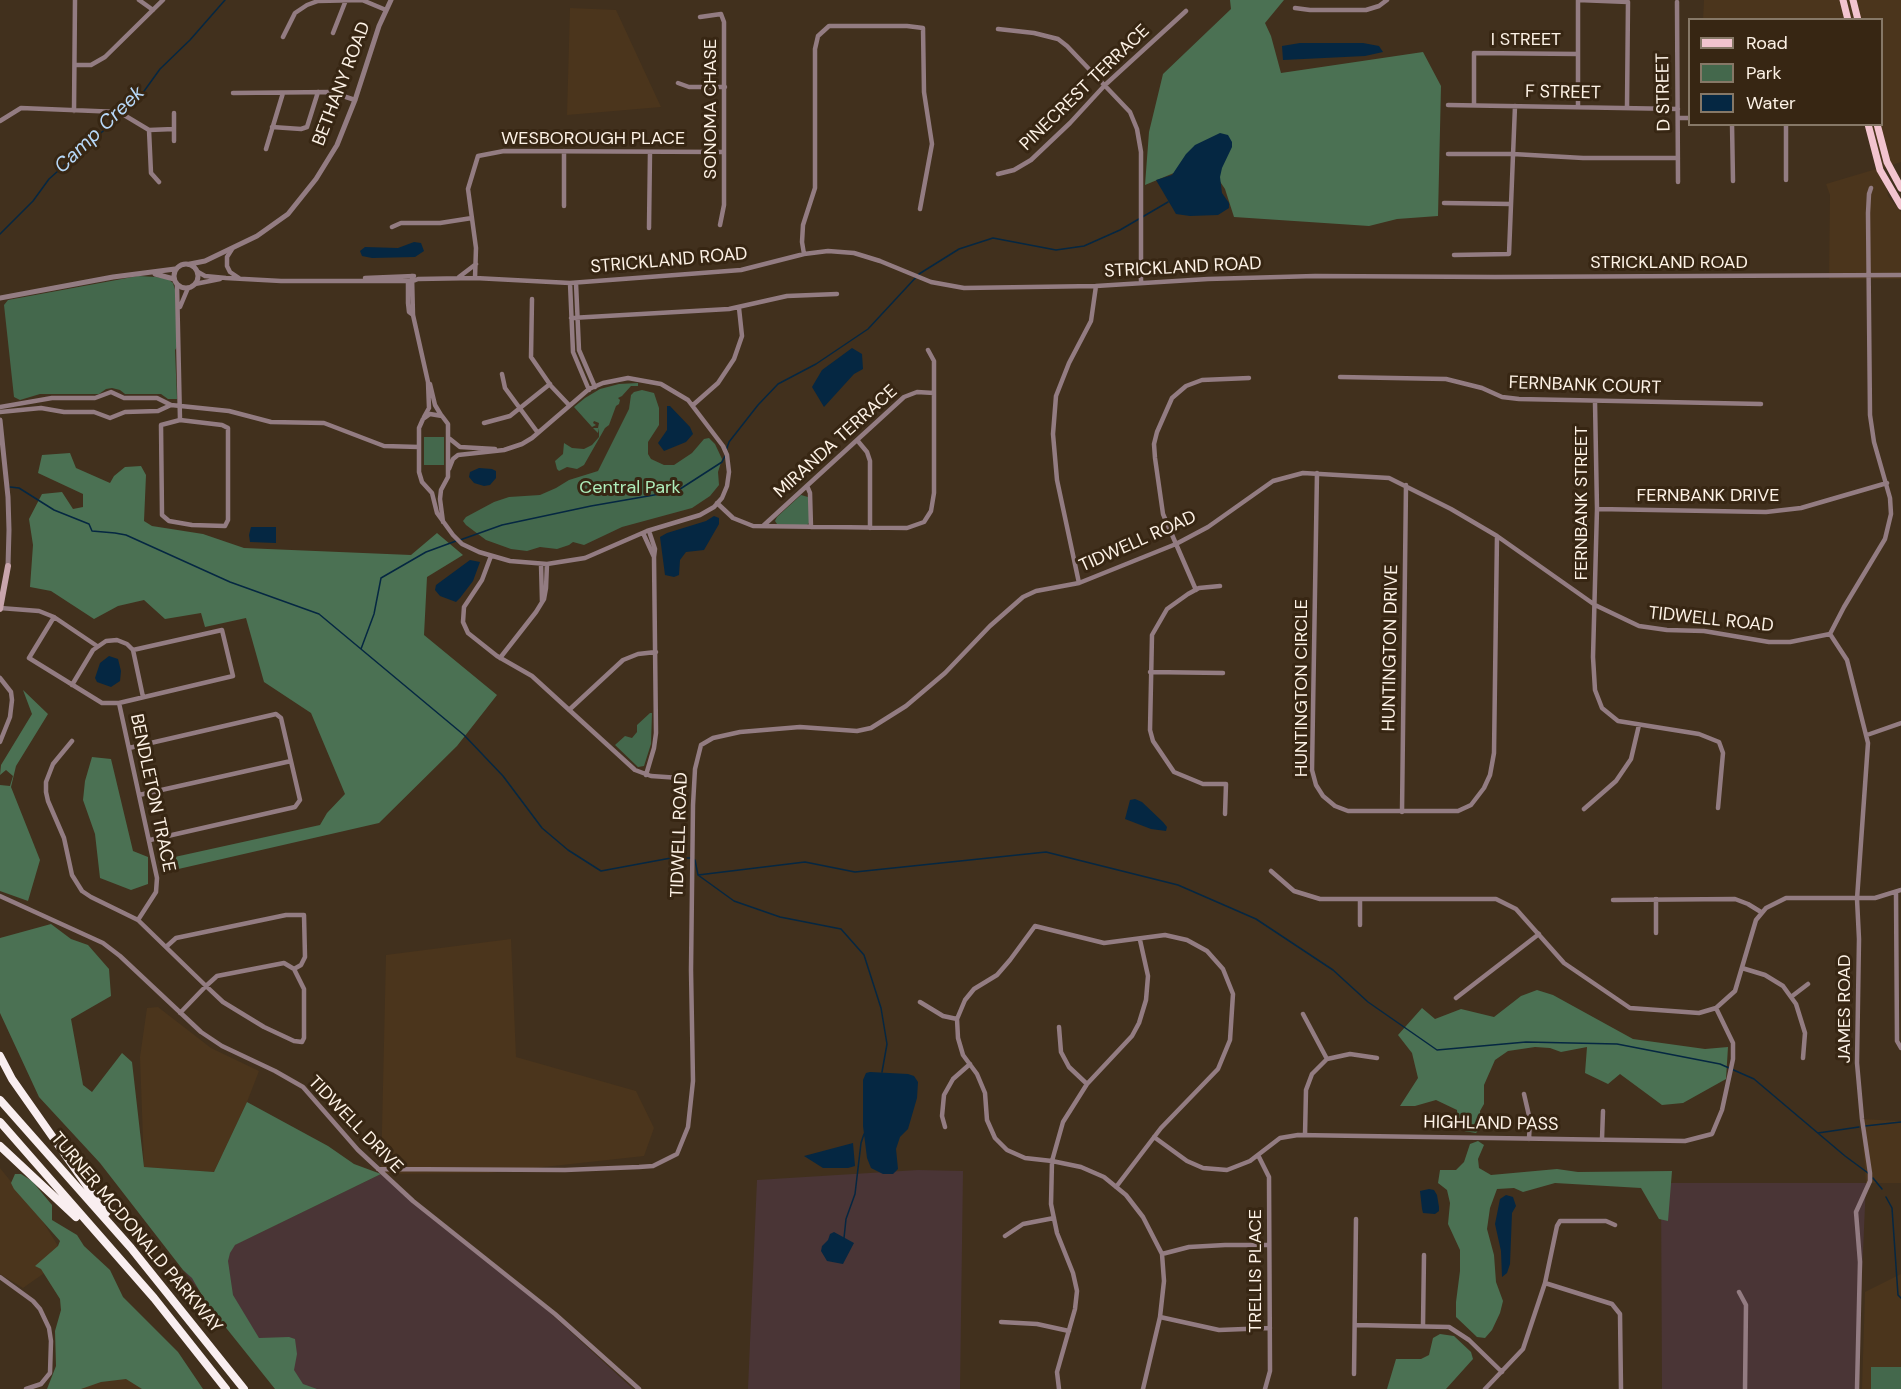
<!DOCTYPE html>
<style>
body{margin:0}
#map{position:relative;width:1901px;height:1389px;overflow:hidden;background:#41301d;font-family:"DM Sans",sans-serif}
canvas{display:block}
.legend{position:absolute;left:1688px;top:18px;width:195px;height:108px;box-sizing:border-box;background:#372613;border:2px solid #867867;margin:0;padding:8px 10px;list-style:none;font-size:18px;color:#fdf2e6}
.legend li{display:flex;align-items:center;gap:12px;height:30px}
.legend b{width:30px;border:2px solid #867867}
</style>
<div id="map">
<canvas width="1901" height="1389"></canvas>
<ul class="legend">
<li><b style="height:8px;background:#f2c4cf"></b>Road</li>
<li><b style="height:16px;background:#44684c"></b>Park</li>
<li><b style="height:16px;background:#052742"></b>Water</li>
</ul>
</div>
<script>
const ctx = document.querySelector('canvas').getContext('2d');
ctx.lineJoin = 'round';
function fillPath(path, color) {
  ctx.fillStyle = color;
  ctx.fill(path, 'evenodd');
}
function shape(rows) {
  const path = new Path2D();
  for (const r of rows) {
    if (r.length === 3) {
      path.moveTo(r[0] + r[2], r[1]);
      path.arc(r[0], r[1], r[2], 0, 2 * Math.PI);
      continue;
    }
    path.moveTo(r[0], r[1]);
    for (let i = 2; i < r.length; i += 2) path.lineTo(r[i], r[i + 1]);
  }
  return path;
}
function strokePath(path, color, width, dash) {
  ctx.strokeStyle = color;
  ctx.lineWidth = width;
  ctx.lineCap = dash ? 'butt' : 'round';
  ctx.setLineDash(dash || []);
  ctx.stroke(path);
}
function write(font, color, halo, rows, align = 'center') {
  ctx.font = font + ' "DM Sans",sans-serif';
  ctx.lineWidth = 6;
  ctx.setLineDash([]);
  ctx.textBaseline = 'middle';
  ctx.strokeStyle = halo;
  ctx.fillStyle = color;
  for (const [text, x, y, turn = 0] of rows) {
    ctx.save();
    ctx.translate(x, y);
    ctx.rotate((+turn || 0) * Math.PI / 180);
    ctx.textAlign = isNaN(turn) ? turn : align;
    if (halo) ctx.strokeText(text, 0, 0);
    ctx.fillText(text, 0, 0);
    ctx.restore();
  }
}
fillPath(shape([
 [1704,0,1901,0,1901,162,1883,168,1888,196,1901,212,1901,279,1829,279,1830,195,1826,184,1883,167,1871,125,1882,124,1882,20,1703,20],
 [570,8,616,10,661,107,567,115],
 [511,939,516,1057,636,1091,654,1128,644,1156,489,1173,381,1174,386,955],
 [158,1007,211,1048,259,1071,247,1102,214,1172,144,1167,140,1057,147,1008],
 [1861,1119,1901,1121,1901,1183,1866,1183],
 [0,1168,42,1220,58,1246,67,1257,23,1288,0,1274],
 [1901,1274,1901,1389,1862,1389,1865,1292],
 [148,1353,174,1389,58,1389]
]), '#4b351c');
fillPath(shape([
 [918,1170,963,1171,960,1389,748,1389,757,1180],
 [381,1174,524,1289,633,1389,278,1389,183,1270],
 [1661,1183,1866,1183,1857,1389,1662,1389]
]), '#4a3536');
fillPath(shape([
 [138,276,156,277,168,279,173,283,176,293,177,347,175,350,177,399,168,399,161,394,125,394,120,390,112,388,106,389,99,394,40,394,20,400,14,397,4,305,8,300],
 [638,383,638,386,631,386,622,396,618,398,620,400,619,404,616,406,609,425,605,428,584,465,577,469,567,467,559,471,557,469,555,461,563,454,564,443,572,448,584,449,592,445,599,437,599,428,598,433,593,428,598,428,599,423,594,421,593,423,596,425,592,427,574,407,585,398,600,389,619,384],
 [642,390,654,393,659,408,659,425,648,442,648,454,651,459,664,465,674,465,692,453,704,439,709,438,715,444,722,459,718,472,719,485,710,496,692,508,622,527,584,545,573,542,569,545,557,549,540,547,527,551,511,549,486,540,466,525,463,521,466,517,494,502,509,497,540,495,556,488,569,480,598,471,629,409,631,395,634,392],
 [424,437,444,437,444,465,424,465],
 [801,495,808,497,809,501,809,523,806,526,777,524,775,521,777,517],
 [650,713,652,713,651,744,644,766,638,767,615,745,625,736,632,738,637,732,637,725],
 [1871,1367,1901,1367,1901,1389,1871,1389]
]), '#44684c');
fillPath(shape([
 [1230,0,1284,0,1265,23,1271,36,1281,73,1423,52,1441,86,1438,216,1397,219,1369,226,1234,217,1225,189,1211,168,1181,170,1145,185,1149,132,1163,74,1231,9],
 [70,453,76,468,110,483,114,476,125,467,141,466,146,475,144,521,152,526,203,534,244,548,411,555,437,533,463,555,427,577,424,635,497,695,457,746,379,823,161,873,161,860,320,825,327,813,345,794,311,713,264,682,246,618,205,627,201,613,165,619,144,600,118,606,94,619,51,591,30,587,33,545,29,519,42,494,62,492,73,509,83,507,83,494,38,473,42,455],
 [23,690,48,714,16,766,11,787,40,860,28,901,0,891,0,785,10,786,13,776,6,770,0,775,1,765,32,714],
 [92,757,111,759,133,851,148,857,148,884,131,890,100,878,95,834,83,800,85,781],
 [51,924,71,939,88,945,109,969,111,996,71,1019,83,1085,92,1092,122,1053,132,1062,144,1167,214,1172,247,1102,328,1146,354,1164,381,1174,235,1245,230,1253,228,1261,233,1295,259,1338,289,1337,295,1339,297,1354,294,1370,303,1384,317,1389,275,1389,207,1304,192,1278,183,1270,100,1163,39,1097,0,1013,0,938],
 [1537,990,1553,995,1633,1039,1705,1049,1728,1047,1726,1079,1683,1103,1662,1105,1620,1074,1608,1084,1585,1073,1587,1047,1561,1052,1550,1048,1535,1047,1508,1051,1495,1060,1484,1085,1484,1104,1480,1111,1481,1127,1476,1133,1464,1131,1458,1123,1457,1110,1436,1100,1415,1106,1400,1106,1418,1078,1412,1053,1398,1035,1422,1008,1435,1019,1461,1009,1494,1017,1521,996],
 [1478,1141,1484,1145,1478,1159,1479,1168,1491,1175,1557,1169,1578,1172,1672,1171,1668,1221,1659,1219,1641,1188,1555,1183,1523,1192,1514,1188,1497,1189,1490,1208,1487,1229,1494,1255,1496,1282,1503,1301,1500,1313,1492,1330,1485,1338,1477,1337,1456,1317,1456,1302,1460,1271,1460,1250,1448,1224,1450,1203,1447,1190,1438,1183,1440,1170,1456,1170,1464,1162,1470,1144],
 [15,1174,21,1174,32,1181,52,1205,52,1220,77,1235,84,1246,110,1270,123,1297,178,1352,203,1389,142,1389,126,1379,101,1382,81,1389,47,1389,56,1366,55,1331,61,1310,60,1299,41,1269,35,1266,58,1246,60,1241,14,1189,11,1183],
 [1440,1334,1454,1336,1471,1352,1473,1359,1446,1389,1387,1389,1396,1359,1421,1359,1429,1355,1433,1338]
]), '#4b7153');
fillPath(shape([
 [1300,43,1363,43,1379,46,1383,52,1365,56,1283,60,1282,46],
 [1220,133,1228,135,1232,142,1232,147,1222,168,1220,177,1222,193,1229,203,1229,208,1218,215,1190,216,1176,214,1156,180,1172,175,1186,154,1195,145],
 [414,242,421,243,424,251,415,257,372,258,362,256,360,251,365,247,398,248],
 [852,348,862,354,863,369,854,374,824,407,812,387,822,370],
 [667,406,670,406,690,427,693,434,686,442,664,451,658,443,667,430],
 [479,468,492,469,496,471,496,478,490,485,484,486,474,483,469,477,470,472],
 [714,516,719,518,719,524,704,550,686,552,680,560,679,575,674,577,665,575,660,537,667,533,706,521],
 [251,527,276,527,276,543,250,542,249,535],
 [470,560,480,562,473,581,460,598,456,602,440,596,435,590,436,585],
 [109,656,118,659,121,671,120,681,111,687,97,682,95,678,100,663],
 [1135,799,1142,802,1163,822,1167,827,1166,831,1151,829,1125,819,1130,800],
 [870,1072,908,1074,914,1076,918,1082,917,1098,908,1129,900,1137,896,1149,898,1169,893,1174,883,1174,871,1168,867,1158,863,1126,863,1080,866,1073],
 [853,1143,855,1166,848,1168,823,1168,804,1156],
 [1429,1189,1434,1190,1437,1195,1439,1207,1439,1211,1435,1214,1423,1213,1422,1209,1420,1191],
 [1506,1195,1513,1197,1516,1206,1512,1213,1510,1264,1507,1273,1502,1277,1501,1251,1495,1224,1500,1199],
 [834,1232,854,1243,843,1264,827,1261,821,1251,822,1246,828,1240,830,1234]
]), '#052742');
strokePath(shape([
 [124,112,137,101,160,69,190,40,225,0],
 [0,234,33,201,49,179,120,116],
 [726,451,729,442,758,405,778,384,816,364,868,329,919,274,959,249,993,238,1056,250,1084,246,1120,230,1168,202],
 [10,487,19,488,54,510,89,524,92,531,115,533,126,535,230,582,319,614,464,735,503,776,542,828,568,850,601,871,671,858,691,858],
 [460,540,502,525,591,506,677,491,722,462,725,456],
 [361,649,374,614,381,578,426,552,456,541],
 [695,860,698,875,734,901,780,917,841,929,864,955,881,1008,887,1044,882,1072],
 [698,875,805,862,855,872,1046,852,1178,885,1256,919,1333,970,1368,1002,1437,1050,1526,1042,1617,1044,1720,1064,1754,1079,1845,1156,1868,1173],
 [1865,1126,1901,1122],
 [1818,1133,1859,1127],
 [1873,1178,1882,1189],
 [1886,1197,1892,1208,1898,1295,1901,1298],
 [844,1238,846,1219,855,1194,861,1143,864,1134]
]), '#052742', 1.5);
strokePath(shape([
 [139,0,153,10],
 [1677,2,1678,182],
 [1295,8,1310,10,1366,10,1379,6,1387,0],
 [700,17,721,14,724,22,724,205,720,225],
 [998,29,1034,33,1058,39,1067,46,1130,112,1137,129,1141,152,1141,283],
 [333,33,346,0],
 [283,37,295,13,307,5,318,1,362,0,386,10],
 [75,65,91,65,105,57,163,0],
 [678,83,689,87,725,87],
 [233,93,331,92,355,100],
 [1474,104,1474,53,1578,54],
 [1448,105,1678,109],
 [1578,106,1578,0,1628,2,1627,107],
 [74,111,75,0],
 [174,113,174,141],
 [1678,118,1690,118],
 [0,121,21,108,119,112,149,130,174,129],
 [1732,124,1733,181],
 [272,127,301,129,307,127,318,92],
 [149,130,151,173,159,182],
 [266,149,283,93],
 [564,151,564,206],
 [1448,154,1513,154,1583,158,1678,158],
 [998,174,1014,170,1031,160,1070,123,1105,85,1186,11],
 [1786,180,1786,124],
 [1444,203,1511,204],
 [392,227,401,223,440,223,472,218],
 [649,228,650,152],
 [232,249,227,257,227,266,230,272,239,278],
 [804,254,802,242,803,225,815,188,815,49,818,36,829,26,907,26,923,28,924,92,932,144,920,209],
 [1454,255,1509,254,1515,106],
 [198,272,205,276,226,278,281,281,413,281,418,279,475,278,570,283,741,270,804,254,828,251,854,253,880,261,931,282,964,288,1096,286,1208,279,1315,276,1495,277,1901,275],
 [412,276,413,315,428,382,429,408,424,417],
 [459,277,476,264],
 [365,278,414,276],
 [475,278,476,248,468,189,478,156,504,151,724,152],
 [408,281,408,303,409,312,413,315],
 [570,283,573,352,589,390],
 [576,283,579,350,595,387],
 [195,284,220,279],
 [177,285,180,420,161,425,162,515,169,521,192,525,225,526,228,520,228,428,222,425,180,420],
 [532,299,531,357,551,386,569,405],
 [180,307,188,288],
 [571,318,729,309,787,296,837,294],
 [502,374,505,388,538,433],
 [1340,377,1446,379,1482,388,1502,397,1519,399,1761,404],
 [430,384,435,405,441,415],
 [1595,402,1597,509,1593,657,1595,690,1602,708,1618,721,1699,734,1719,742,1723,753,1718,808],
 [693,405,718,383,734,359,742,336,739,308],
 [0,407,52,398,95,398,111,392,124,398,157,398,171,405,229,411,271,422,324,423,384,446,419,447],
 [0,412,41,408,64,412,94,412,110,418,125,412,158,411,171,405],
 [484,423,510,416,550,384],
 [450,439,460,447,495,449],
 [857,440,867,452,870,461,870,528],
 [1317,473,1312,770,1316,785,1323,796,1335,806,1348,811,1458,811,1471,805,1484,788,1490,775,1494,753,1497,536],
 [807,486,810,493,811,527],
 [717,503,733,518,753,526,907,528,924,522,931,511,934,493,934,361,928,350],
 [1597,509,1766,512,1801,508,1887,483],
 [443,522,440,499,441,490,448,477,448,424,442,416,430,414,423,419,419,428,419,472,422,482,432,493,437,513,453,535,462,544,479,552,510,561,547,564,585,558,647,531,700,515,714,507,722,498,727,486,729,472,727,455,723,446,688,400,661,384,628,378,603,383,589,389,532,438,522,444,504,450,458,455,453,459,449,469],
 [763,526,904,397,917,392,934,393],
 [643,533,654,557,655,549,649,531],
 [491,556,482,580,464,607,463,622,468,633,497,656,532,676,635,770,651,776,680,778],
 [541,564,542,601],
 [1079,583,1057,480,1053,434,1056,396,1069,363,1091,321,1096,286],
 [1220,586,1199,588,1188,594,1167,609,1152,635,1150,730,1153,741,1174,772,1203,784,1226,784,1225,814],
 [1196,590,1163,514,1155,458,1154,444,1157,432,1172,398,1186,386,1202,380,1249,378],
 [0,608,39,611,54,617,97,646],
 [54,617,29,658,102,703,119,703,233,676,222,630,133,650],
 [1830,634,1847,660,1868,743,1857,899,1859,939,1857,1063,1862,1119,1870,1173,1870,1181,1856,1212,1860,1262,1857,1389],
 [500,658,536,612,544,599,546,588,547,564],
 [1150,672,1223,673],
 [0,678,11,692,12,700,10,717,0,742],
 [72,685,93,650,106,641,117,640,127,644,133,650,143,697],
 [119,703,157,878,156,892,138,920],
 [569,710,623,660,638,654,656,652],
 [1867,735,1901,723],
 [72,741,53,764,46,782,46,792,48,801,64,838,72,875,82,891,91,897,138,920,206,986,223,1002,264,1027,294,1041,302,1042,304,1038,304,989,294,969,284,963,217,976,206,986,180,1013],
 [129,748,276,714,281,718,300,800,295,807,150,840],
 [646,775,654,748,656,733,654,557],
 [139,795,291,761],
 [1584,809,1616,781,1631,759,1639,725],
 [1402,812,1406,485],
 [1271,871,1294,891,1320,899,1496,899,1516,909,1564,963,1630,1008,1699,1013,1716,1008,1735,991,1756,920,1766,908,1786,898,1875,898,1901,890],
 [1896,892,1897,1041,1901,1048],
 [0,896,103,943,120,956,201,1032,222,1046,275,1071,303,1087,358,1150,413,1201,555,1314,639,1389],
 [1360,899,1360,925],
 [1613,900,1735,899,1748,904,1761,912],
 [1656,933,1656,899],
 [166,947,176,938,286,915,304,915,305,957,301,965,294,969],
 [1742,968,1765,975,1783,986,1796,1004,1805,1033,1803,1058],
 [1791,997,1808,984],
 [1456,998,1539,934],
 [920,1002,943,1016,957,1019],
 [1303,1014,1327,1059],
 [1059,1027,1061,1052,1069,1067,1087,1084],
 [1524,1094,1530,1120,1529,1139],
 [945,1127,942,1116,944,1095,953,1079,970,1064],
 [1305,1135,1306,1090,1312,1074,1327,1059,1350,1054,1377,1058],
 [1154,1137,1187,1161,1203,1168,1227,1170,1250,1161,1280,1138,1298,1135,1685,1141,1712,1134,1722,1110,1733,1059,1733,1043,1716,1008],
 [1602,1139,1603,1111],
 [1258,1155,1269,1177,1270,1371,1265,1389],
 [378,1169,565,1170,639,1167,653,1166,677,1154,688,1127,693,1081,691,970,693,805,695,769,701,745,713,738,740,732,800,727,857,731,871,728,906,706,945,673,990,626,1023,597,1036,591,1079,583,1176,544,1208,527,1273,481,1303,473,1389,478,1451,509,1497,536,1595,605,1639,626,1667,630,1704,631,1769,642,1790,642,1830,634,1844,607,1885,539,1891,514,1890,498,1874,442,1870,415,1868,213,1869,194,1871,188],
 [1116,1187,1161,1128,1218,1069,1230,1040,1233,994,1223,969,1207,951,1187,940,1165,935,1104,943,1035,926,1010,960,997,975,974,989,965,1000,957,1019,958,1038,963,1055,977,1074,985,1093,987,1120,995,1138,1007,1150,1025,1158,1052,1161,1081,1167,1104,1177,1126,1195,1143,1217,1162,1254,1164,1281,1160,1317,1143,1389],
 [1005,1236,1023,1224,1054,1218],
 [1162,1254,1189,1247,1225,1245,1269,1245],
 [0,1277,33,1301,40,1309,49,1328,51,1341,50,1373,41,1384,26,1389],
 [1545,1283,1612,1304,1620,1314,1621,1389],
 [1739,1292,1746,1305,1745,1389],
 [1160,1317,1219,1330,1270,1328],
 [1001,1322,1037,1324,1069,1331],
 [1355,1325,1449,1327,1469,1340,1502,1372],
 [1423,1325,1424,1255],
 [1354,1374,1356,1219],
 [1059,1389,1057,1372,1075,1309,1077,1291,1073,1273,1057,1233,1051,1204,1052,1161,1063,1122,1087,1084,1132,1036,1139,1023,1146,1000,1148,976,1140,940],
 [1485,1389,1523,1349,1545,1283,1557,1226,1560,1221,1606,1221,1615,1225]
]), '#937c82', 4.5);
strokePath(shape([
 [186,276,12],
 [190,264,205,261,257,236,288,214,316,179,337,145,355,100,379,26,391,0],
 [155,274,174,279],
 [0,298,113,277,175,269],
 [0,420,8,497,9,530,8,566]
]), '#937c82', 5);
strokePath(shape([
 [0,609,8,566]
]), '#c9a5ad', 6);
strokePath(shape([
 [1843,0,1848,20],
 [1853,0,1858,20],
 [1868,124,1880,170,1901,206],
 [1877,124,1887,162,1901,188]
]), '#f2c4cf', 7);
strokePath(shape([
 [0,1056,12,1079,106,1213],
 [0,1100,131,1248,244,1389],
 [0,1122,154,1298,226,1389],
 [0,1146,76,1217]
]), '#f9eef0', 8);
write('18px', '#fdf2e6', '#372613', [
 ["I STREET",1526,40],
 ["BETHANY ROAD",342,84,-69],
 ["PINECREST TERRACE",1085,88,-44],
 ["D STREET",1664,92,-91],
 ["F STREET",1563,93,1],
 ["SONOMA CHASE",711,109,-90],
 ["WESBOROUGH PLACE",593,139],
 ["STRICKLAND ROAD",669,261,-5],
 ["STRICKLAND ROAD",1669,263],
 ["STRICKLAND ROAD",1183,268,-3],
 ["FERNBANK COURT",1585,386,2],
 ["MIRANDA TERRACE",836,442,-42],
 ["FERNBANK DRIVE",1708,496],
 ["FERNBANK STREET",1582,503,-90],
 ["TIDWELL ROAD",1138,542,-24],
 ["TIDWELL ROAD",1711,620,6],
 ["HUNTINGTON DRIVE",1391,648,-89],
 ["HUNTINGTON CIRCLE",1302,688,-90],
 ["BENDLETON TRACE",152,793,78],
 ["TIDWELL ROAD",680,835,-88],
 ["JAMES ROAD",1845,1009,-90],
 ["HIGHLAND PASS",1491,1124,1],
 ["TIDWELL DRIVE",355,1125,46],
 ["TURNER MCDONALD PARKWAY",136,1233,50],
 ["TRELLIS PLACE",1256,1271,-90]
]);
write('18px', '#afeebb', '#372613', [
 ["Central Park",630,488]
]);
write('italic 20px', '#b7d8f8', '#372613', [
 ["Camp Creek",100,130,-44]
]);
</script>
